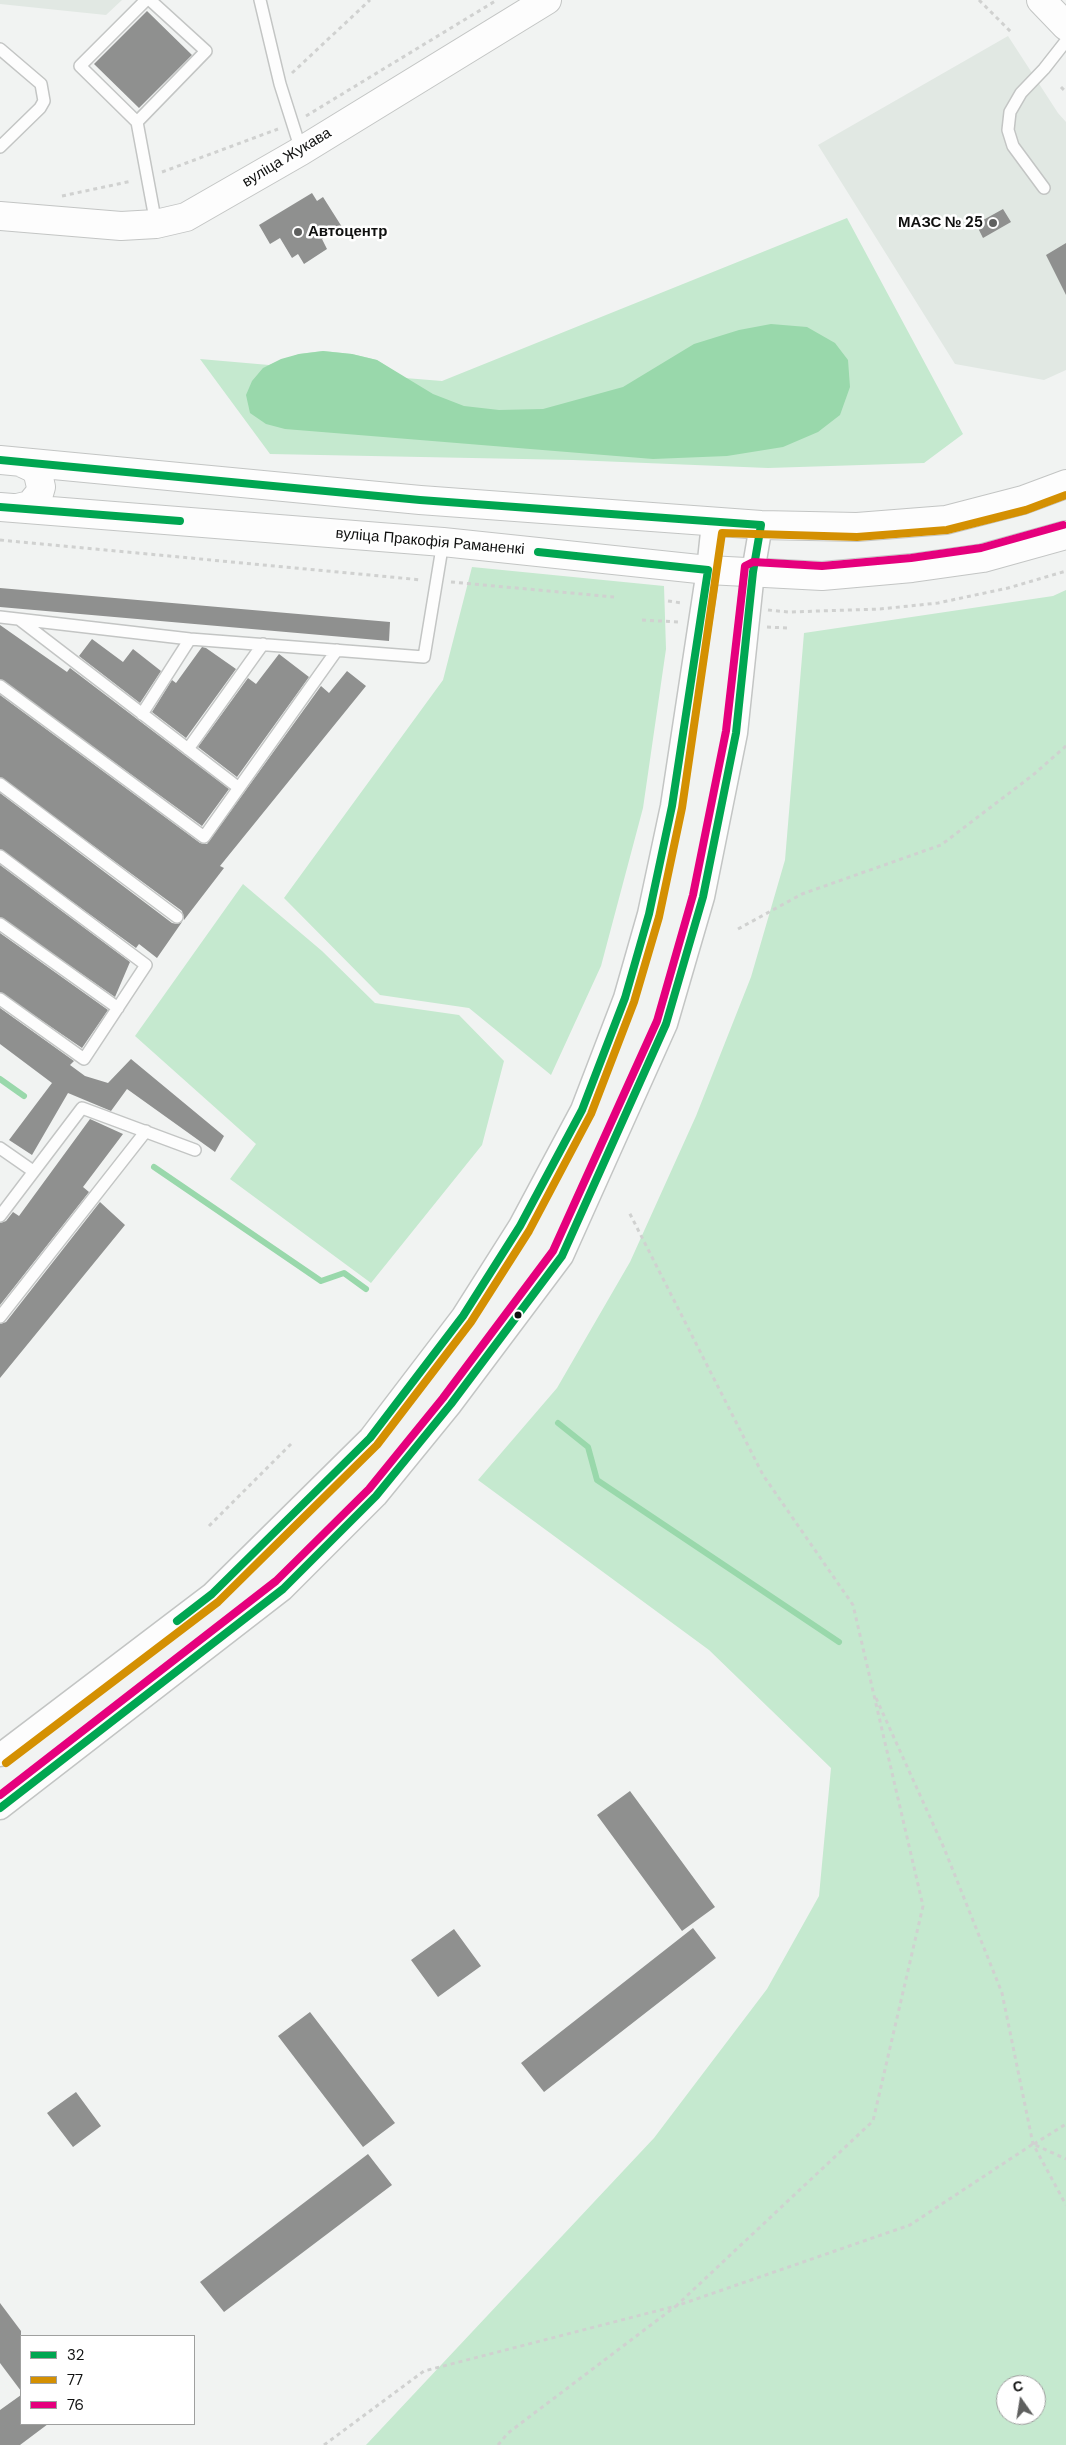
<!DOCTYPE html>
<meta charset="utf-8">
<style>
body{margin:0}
#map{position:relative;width:1066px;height:2445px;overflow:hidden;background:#f1f3f2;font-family:"DM Sans",sans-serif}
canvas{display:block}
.legend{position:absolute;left:20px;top:2335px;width:175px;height:90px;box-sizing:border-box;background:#fff;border:1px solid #9fa09f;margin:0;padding:6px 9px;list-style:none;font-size:15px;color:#101110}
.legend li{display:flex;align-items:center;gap:10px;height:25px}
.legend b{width:25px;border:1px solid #9fa09f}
.north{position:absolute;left:996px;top:2375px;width:50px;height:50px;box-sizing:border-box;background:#fff;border:1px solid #9fa09f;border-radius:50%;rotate:347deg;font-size:14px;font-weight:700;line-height:20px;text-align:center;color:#101110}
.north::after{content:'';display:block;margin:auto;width:18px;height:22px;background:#5f605f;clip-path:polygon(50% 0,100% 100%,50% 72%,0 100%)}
</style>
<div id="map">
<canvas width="1066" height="2445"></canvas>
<ul class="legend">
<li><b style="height:6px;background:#00a651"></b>32</li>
<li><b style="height:6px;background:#d49002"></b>77</li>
<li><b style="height:6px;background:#e5007d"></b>76</li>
</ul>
<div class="north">С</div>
</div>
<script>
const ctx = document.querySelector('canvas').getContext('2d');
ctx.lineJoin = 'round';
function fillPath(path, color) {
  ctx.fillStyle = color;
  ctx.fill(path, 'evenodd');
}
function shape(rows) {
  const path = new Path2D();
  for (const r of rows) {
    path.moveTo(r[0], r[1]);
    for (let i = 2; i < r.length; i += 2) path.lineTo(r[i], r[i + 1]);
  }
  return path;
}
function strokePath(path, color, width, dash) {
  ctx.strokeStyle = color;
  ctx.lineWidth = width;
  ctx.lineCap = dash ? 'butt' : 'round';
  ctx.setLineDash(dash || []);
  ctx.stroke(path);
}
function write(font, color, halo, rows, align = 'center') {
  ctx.font = font + ' "DM Sans",sans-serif';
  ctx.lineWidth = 5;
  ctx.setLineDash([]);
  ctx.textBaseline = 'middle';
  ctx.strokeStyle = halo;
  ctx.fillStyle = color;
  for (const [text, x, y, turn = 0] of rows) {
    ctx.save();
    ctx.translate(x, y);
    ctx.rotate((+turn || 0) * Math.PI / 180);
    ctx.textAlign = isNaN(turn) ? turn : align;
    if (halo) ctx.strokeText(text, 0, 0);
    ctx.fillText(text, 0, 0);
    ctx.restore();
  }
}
fillPath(shape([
 [0,0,122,0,106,15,0,4],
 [1008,36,1058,113,1066,122,1066,370,1044,380,955,364,818,145]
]), '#e1e8e3');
fillPath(shape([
 [847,218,963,434,924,463,768,468,573,460,270,454,200,359,269,365,299,354,323,351,352,354,377,360,405,378,442,381],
 [472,567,664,586,666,649,643,808,601,966,551,1075,469,1008,380,995,284,898,443,680],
 [1066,590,1066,2445,366,2445,654,2138,767,1989,819,1896,831,1768,709,1650,478,1480,557,1388,630,1262,696,1116,751,977,785,860,804,633,1053,596],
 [1006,2385,1036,2385,1036,2415,1006,2415],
 [243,884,322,951,375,1003,459,1015,504,1061,482,1145,371,1283,230,1179,256,1144,135,1036]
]), '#c5e9cf');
fillPath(shape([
 [771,324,807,327,835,343,848,360,850,387,840,415,818,432,783,447,727,456,653,459,285,429,266,424,250,413,246,395,252,381,263,368,281,359,299,354,323,351,352,354,377,360,433,394,464,406,499,410,543,409,623,387,694,344,739,330]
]), '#99d8ab');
strokePath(shape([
 [0,1079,24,1096],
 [154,1167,321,1281,344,1273,366,1289],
 [558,1423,588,1447,597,1480,839,1642]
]), '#99d8ab', 6);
fillPath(shape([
 [147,11,192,55,139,108,94,64],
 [312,193,317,201,323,197,342,227,322,239,327,249,304,264,298,254,292,258,280,238,270,244,259,225],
 [1003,209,1011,222,983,238,976,224],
 [1066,243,1066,295,1046,255],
 [0,588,390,622,389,641,0,607],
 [0,625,67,672,70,668,229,789,202,826,0,679],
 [92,639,123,662,133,649,161,671,140,703,79,656],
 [202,647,206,648,236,669,186,738,152,712,172,680,176,683],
 [279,654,309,677,237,777,198,747,248,678,256,684],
 [347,671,366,686,220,866,224,868,184,920,182,911,0,777,0,695,200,843,207,844,321,686,329,693],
 [0,793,172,923,177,924,182,922,157,958,139,944,136,948,0,849],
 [0,865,130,962,115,997,0,917],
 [0,933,108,1010,82,1048,0,992],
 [0,1008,74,1061,70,1065,85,1076,108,1083,131,1059,224,1136,215,1152,127,1089,111,1111,68,1093,32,1155,9,1140,52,1083,0,1044],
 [90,1119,123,1134,83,1187,89,1192,0,1305,0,1223,6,1221,13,1212,19,1216],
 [100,1202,125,1225,0,1378,0,1324,6,1322],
 [630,1791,715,1907,682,1931,597,1815],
 [693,1928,716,1958,544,2092,521,2063],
 [454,1929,481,1966,438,1997,411,1960],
 [310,2012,395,2123,363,2147,278,2036],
 [76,2092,101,2126,73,2147,47,2113],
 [368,2154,392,2185,224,2312,200,2282],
 [0,2303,21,2331,21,2391,0,2363],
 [21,2395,21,2424,48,2424,20,2445,0,2445,0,2410]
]), '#8f908f');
const lane = shape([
 [146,0,80,66,137,122,156,224],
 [260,0,280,84,301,150],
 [0,49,41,84,44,101,40,108,0,147],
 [137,122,206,51,150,0],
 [1044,188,1013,146,1008,130,1010,112,1021,93,1044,69,1066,41],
 [0,617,190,639,424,657,443,542],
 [20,620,239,788],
 [0,686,204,837,337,650],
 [142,714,190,639],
 [188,749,263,644],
 [0,784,177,917],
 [0,856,146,965,84,1059,0,999],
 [0,924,118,1008],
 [0,1148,33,1171],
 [0,1216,82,1108,195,1150],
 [0,1317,146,1131]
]);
const street = shape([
 [0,1755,212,1594,370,1438,463,1316,520,1226,582,1110,625,998,649,914,672,806,708,570,713,523],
 [0,1808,283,1589,376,1496,451,1404,562,1256,666,1024,703,897,736,733,753,572,761,525]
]);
const secondary = shape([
 [0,216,121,226,156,224,186,217,301,151,547,0],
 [0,460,420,500,761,525,857,527,946,520,1023,500,1066,484],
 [0,507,443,542,708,570,822,576,912,568,983,558,1066,535],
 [17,508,30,505,39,494,41,487,38,474,33,468,20,462]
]);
const primary = shape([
 [1041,0,1066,26]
]);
strokePath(lane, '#c3c5c4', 14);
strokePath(street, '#c3c5c4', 25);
strokePath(secondary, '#c3c5c4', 30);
strokePath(primary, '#c3c5c4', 30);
strokePath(shape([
 [979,0,1011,32],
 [292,73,370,0],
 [1061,87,1066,92],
 [306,116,497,0],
 [162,172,278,129],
 [62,196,132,181],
 [0,540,422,580],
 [451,582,614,597],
 [668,601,682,603],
 [768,610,789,612,880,609,938,603,1008,588,1066,571],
 [642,620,678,622],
 [767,627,787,628],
 [738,929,802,894,941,845,1033,775,1066,746],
 [209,1526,292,1443],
 [876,1698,944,1848,1002,1993,1033,2144,1066,2205],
 [1034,2144,1066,2124],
 [324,2445,424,2371,676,2306,873,2121,923,1906,853,1605,763,1475,629,1212],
 [498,2445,508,2433,676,2306,910,2225,1033,2144,1066,2159]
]), '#d0d1d0', 3, [4, 4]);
strokePath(lane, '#fdfdfd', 11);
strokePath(street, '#fdfdfd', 22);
strokePath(secondary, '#fdfdfd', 28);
strokePath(primary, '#fdfdfd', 28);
strokePath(shape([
 [0,460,420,500,761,525,753,572,736,733,703,897,666,1024,562,1256,451,1404,376,1496,283,1589,0,1808],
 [0,507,180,521],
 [177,1621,212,1594,370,1438,463,1316,520,1226,582,1110,625,998,649,914,672,806,708,570,538,552]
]), '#00a651', 8);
strokePath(shape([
 [6,1763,218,1602,377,1445,471,1322,529,1231,591,1114,634,1002,659,917,682,808,722,533,857,537,947,530,1026,510,1066,495]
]), '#d49002', 8);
strokePath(shape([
 [0,1795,276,1581,369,1489,443,1398,553,1251,657,1021,693,895,726,731,745,566,753,562,822,566,911,558,981,548,1063,525]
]), '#e5007d', 8);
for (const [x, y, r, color] of [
 [993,223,5,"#5f605f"],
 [298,232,5,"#5f605f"],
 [518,1315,4.5,"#101110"]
]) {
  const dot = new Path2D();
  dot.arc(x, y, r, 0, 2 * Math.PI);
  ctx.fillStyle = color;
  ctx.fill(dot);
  strokePath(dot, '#fff', 2);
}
write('15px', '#101110', '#fff', [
 ["вуліца Жукава",287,158,-31],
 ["вуліца Пракофія Раманенкі",430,542,5]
]);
write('bold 15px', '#101110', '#fff', [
 ["МАЗС № 25",983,223],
 ["Автоцентр",308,232,"left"]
], 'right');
</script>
